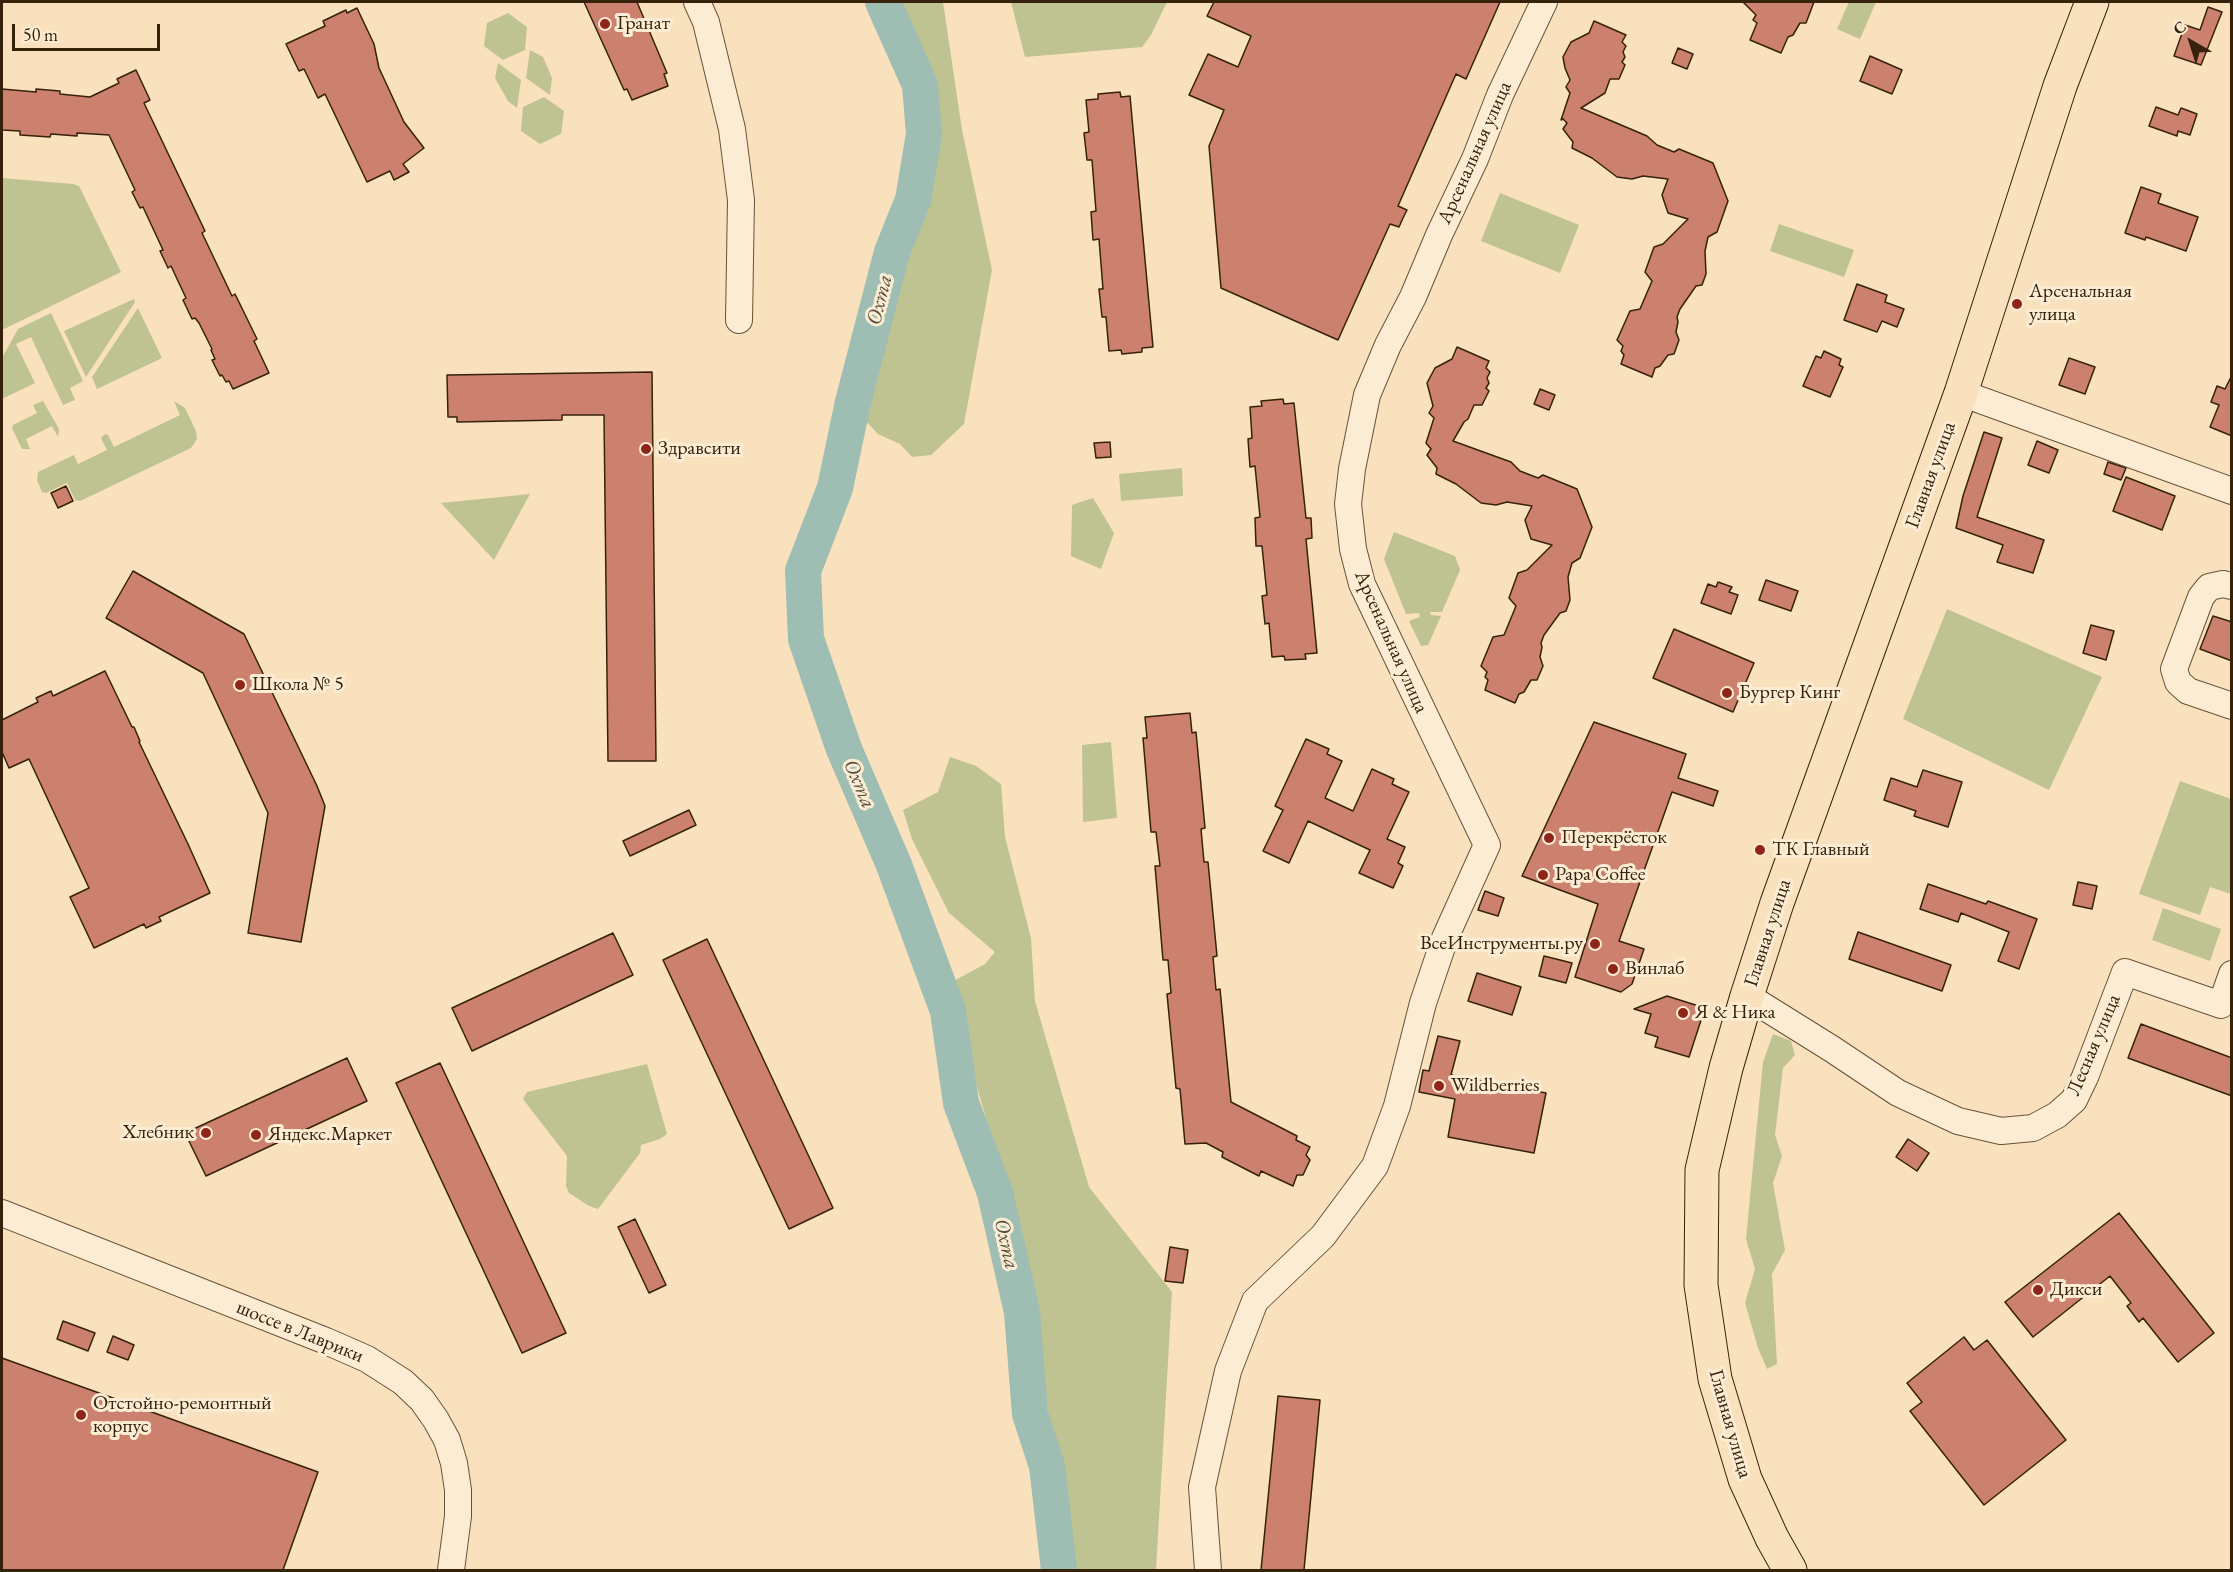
<!DOCTYPE html>
<meta charset="utf-8">
<style>
body{margin:0}
#map{position:relative;width:2233px;height:1572px;overflow:hidden;background:#fae1bd;font-family:"EB Garamond",serif}
canvas{display:block}
.frame{position:absolute;inset:0;border:3px solid #36220b;pointer-events:none}
.north{position:absolute;left:2161px;top:12px;width:60px;height:60px;-webkit-text-stroke:4px #fcecd4;paint-order:stroke;rotate:321deg;font-size:16px;font-weight:700;line-height:24px;text-align:center;color:#36220b}
.north::after{content:'';display:block;margin:auto;width:21px;height:27px;background:#36220b;clip-path:polygon(50% 0,100% 100%,50% 72%,0 100%)}
.scale{position:absolute;left:12px;top:24px;width:148px;height:27px;box-sizing:border-box;border:3px solid #36220b;border-top:0;padding-left:8px;font-size:18px;line-height:21px;white-space:nowrap;color:#36220b;-webkit-text-stroke:4px #fcecd4;paint-order:stroke}
</style>
<div id="map">
<canvas width="2233" height="1572"></canvas>
<div class="frame"></div>
<div class="north">С</div>
<div class="scale">50 m</div>
</div>
<script>
const ctx = document.querySelector('canvas').getContext('2d');
ctx.lineJoin = 'round';
function fillPath(path, color) {
  ctx.fillStyle = color;
  ctx.fill(path, 'evenodd');
}
function shape(rows) {
  const path = new Path2D();
  for (const r of rows) {
    path.moveTo(r[0], r[1]);
    for (let i = 2; i < r.length; i += 2) path.lineTo(r[i], r[i + 1]);
  }
  return path;
}
function strokePath(path, color, width, dash) {
  ctx.strokeStyle = color;
  ctx.lineWidth = width;
  ctx.lineCap = dash ? 'butt' : 'round';
  ctx.setLineDash(dash || []);
  ctx.stroke(path);
}
function write(font, color, halo, rows, align = 'center') {
  ctx.font = font + ' "EB Garamond",serif';
  ctx.lineWidth = 6;
  ctx.setLineDash([]);
  ctx.textBaseline = 'middle';
  ctx.strokeStyle = halo;
  ctx.fillStyle = color;
  for (const [text, x, y, turn = 0] of rows) {
    ctx.save();
    ctx.translate(x, y);
    ctx.rotate((+turn || 0) * Math.PI / 180);
    ctx.textAlign = isNaN(turn) ? turn : align;
    if (halo) ctx.strokeText(text, 0, 0);
    ctx.fillText(text, 0, 0);
    ctx.restore();
  }
}
fillPath(shape([
 [890,2,943,2,962,130,992,270,964,424,931,455,912,457,900,444,878,434,864,419,878,361,889,295,932,154,924,86],
 [1011,2,1167,2,1151,35,1142,47,1025,57],
 [1849,2,1876,2,1860,39,1837,29],
 [508,13,527,27,525,50,503,60,484,46,487,23],
 [530,50,543,57,552,78,550,95,526,78],
 [498,63,521,80,517,108,508,101,495,78],
 [544,97,564,111,561,134,540,144,521,131,523,107],
 [2,178,73,184,79,186,121,272,2,330],
 [1500,193,1579,225,1560,273,1481,241],
 [1779,224,1854,250,1844,277,1770,251],
 [134,299,135,302,86,377,64,331],
 [138,308,162,358,97,389,92,377],
 [51,313,83,381,70,388,75,400,63,405,31,337,16,344,35,383,2,399,2,358,18,329],
 [43,401,59,429,58,437,52,426,26,439,30,449,22,449,12,428,13,425,37,413,33,405],
 [174,401,185,408,196,431,197,439,191,448,80,501,75,500,67,483,46,493,42,492,37,480,38,472,74,455,78,464,107,450,101,438,105,434,108,435,114,447,180,415],
 [1182,468,1183,496,1121,501,1119,474],
 [530,494,494,560,441,503],
 [1093,498,1114,533,1101,569,1071,556,1072,505],
 [1394,532,1455,556,1460,570,1442,612,1430,612,1431,615,1441,616,1428,645,1421,646,1409,621,1420,617,1419,613,1406,614,1384,559],
 [1947,609,2102,677,2049,790,1903,719],
 [1111,742,1117,818,1083,822,1082,745],
 [950,757,976,766,1001,784,1005,837,1031,938,1035,1001,1089,1187,1172,1292,1156,1570,1046,1570,1052,1440,1035,1320,1014,1215,977,1087,950,983,985,964,995,952,949,913,912,839,903,810,938,792],
 [2180,781,2231,799,2231,894,2210,887,2200,915,2139,894],
 [2163,908,2221,929,2210,961,2152,940],
 [1773,1034,1791,1041,1795,1055,1783,1068,1775,1135,1782,1156,1773,1183,1785,1250,1772,1274,1777,1364,1767,1369,1758,1348,1745,1303,1755,1269,1746,1239,1763,1062],
 [647,1064,667,1134,660,1139,641,1145,640,1153,598,1209,589,1206,569,1193,566,1186,567,1156,523,1099,527,1092]
]), '#bec391');
strokePath(shape([
 [883,2,920,85,924,134,913,200,892,252,853,402,835,488,803,571,806,639,844,749,894,865,948,1011,961,1103,995,1193,1022,1312,1030,1414,1047,1466,1059,1570]
]), '#9ebdb3', 36);
const building = shape([
 [584,2,637,2,667,73,664,74,668,86,632,100,627,89,624,90,584,2],
 [1214,2,1500,2,1466,79,1456,74,1398,206,1407,210,1403,218,1399,227,1390,224,1338,340,1221,288,1209,146,1224,110,1189,95,1208,54,1238,67,1251,36,1207,16,1214,2],
 [1743,2,1814,2,1806,23,1800,23,1793,35,1788,37,1781,53,1750,40,1757,23,1753,20,1756,15,1743,2],
 [2208,7,2222,12,2201,65,2174,56,2185,25,2200,30,2208,7],
 [357,8,374,44,379,68,404,122,424,148,403,164,409,172,394,180,390,171,367,182,325,94,318,98,304,69,299,71,286,44,325,26,323,21,346,10,347,13,357,8],
 [1594,21,1626,35,1622,42,1626,46,1623,52,1625,57,1622,62,1625,65,1619,79,1610,79,1605,93,1581,108,1647,136,1657,145,1674,152,1679,149,1713,163,1728,201,1717,232,1708,237,1705,251,1706,274,1702,285,1696,286,1680,309,1677,317,1678,322,1676,332,1679,340,1674,354,1668,355,1660,366,1655,368,1652,377,1621,364,1624,355,1621,351,1623,346,1617,340,1630,311,1640,309,1652,281,1645,272,1654,247,1663,244,1688,219,1668,213,1662,195,1668,179,1643,176,1632,179,1617,177,1592,158,1572,148,1573,142,1563,129,1567,123,1563,119,1561,120,1570,93,1566,87,1570,80,1565,68,1563,57,1571,42,1589,33,1594,21],
 [1678,48,1693,54,1687,69,1672,63,1678,48],
 [1870,56,1902,70,1892,94,1860,81,1870,56],
 [136,70,150,100,144,103,205,231,202,233,232,296,235,294,257,339,254,341,269,373,233,389,229,381,226,382,222,375,220,376,212,360,215,359,211,350,212,349,199,323,195,318,192,319,183,300,186,298,171,266,168,268,160,251,163,250,143,207,140,208,132,192,135,190,109,135,77,133,77,136,51,134,50,137,20,135,20,131,2,130,2,89,36,92,36,89,60,91,60,94,90,97,119,83,117,79,136,70],
 [1120,92,1121,97,1130,96,1153,347,1142,348,1142,352,1122,354,1121,350,1109,351,1106,317,1102,317,1099,289,1103,289,1099,239,1093,240,1091,212,1096,211,1092,160,1087,160,1084,133,1089,132,1086,100,1098,99,1098,94,1120,92],
 [2156,107,2178,115,2181,108,2197,114,2190,135,2178,131,2177,136,2149,126,2156,107],
 [2141,187,2161,194,2158,203,2198,217,2186,251,2146,237,2145,240,2125,233,2141,187],
 [1857,284,1887,295,1885,302,1904,309,1897,327,1882,321,1877,332,1844,320,1857,284],
 [1457,347,1489,361,1486,368,1490,372,1487,378,1489,383,1486,388,1489,391,1482,405,1474,405,1468,419,1464,422,1453,441,1511,462,1520,471,1538,478,1543,475,1577,489,1592,527,1580,558,1572,563,1568,577,1570,600,1566,611,1560,613,1544,635,1541,643,1542,647,1540,657,1543,666,1537,680,1531,680,1524,692,1519,694,1515,703,1485,690,1488,680,1485,677,1487,672,1481,666,1493,637,1504,635,1516,606,1509,598,1518,573,1527,570,1552,545,1531,539,1525,520,1532,506,1507,502,1496,505,1481,503,1456,484,1436,474,1437,468,1427,455,1431,449,1426,443,1434,418,1429,413,1433,406,1427,383,1435,368,1452,359,1457,347],
 [1824,351,1841,359,1839,365,1843,367,1830,397,1803,386,1816,356,1821,358,1824,351],
 [2069,358,2095,367,2085,394,2059,385,2069,358],
 [652,372,656,761,608,761,604,415,562,415,562,420,457,422,457,417,448,417,447,375,652,372],
 [2232,375,2232,436,2210,427,2219,405,2211,402,2217,386,2225,389,2232,375],
 [1540,389,1555,395,1549,410,1534,404,1540,389],
 [1283,399,1284,404,1294,403,1306,518,1311,518,1312,538,1306,539,1317,653,1305,654,1306,659,1285,660,1284,656,1272,657,1269,623,1265,624,1262,596,1267,595,1262,546,1256,546,1255,518,1260,517,1255,466,1250,467,1248,439,1252,438,1250,407,1262,406,1261,401,1283,399],
 [1984,432,2002,438,1977,517,2044,540,2033,573,1997,562,2003,545,1956,528,1963,496,1984,432],
 [2037,441,2058,450,2049,473,2028,465,2037,441],
 [1110,442,1111,457,1096,458,1094,443,1110,442],
 [2108,462,2126,468,2121,480,2104,474,2108,462],
 [2126,477,2175,496,2162,530,2113,511,2126,477],
 [66,486,73,501,58,508,51,493,66,486],
 [133,571,244,634,317,786,325,806,301,942,248,933,268,813,203,673,106,618,133,571],
 [1766,580,1798,591,1791,611,1759,600,1766,580],
 [1718,582,1732,587,1729,592,1738,595,1731,614,1701,603,1708,584,1716,587,1718,582],
 [2213,616,2232,622,2232,661,2200,649,2213,616],
 [2091,625,2114,631,2106,660,2083,653,2091,625],
 [1674,629,1754,663,1733,712,1653,678,1674,629],
 [105,671,132,727,134,727,140,741,139,742,188,844,210,893,159,917,161,921,146,928,144,924,94,948,70,897,89,888,29,759,9,768,2,752,2,720,38,702,36,698,51,691,53,696,105,671],
 [1190,713,1192,733,1196,732,1205,828,1201,829,1204,862,1208,862,1217,956,1213,957,1216,990,1220,989,1231,1102,1297,1136,1296,1140,1310,1147,1306,1155,1310,1160,1303,1175,1297,1175,1293,1186,1261,1171,1259,1176,1222,1157,1223,1152,1206,1143,1185,1144,1180,1089,1176,1088,1167,994,1171,993,1168,960,1163,960,1155,866,1160,866,1156,832,1151,832,1143,738,1147,738,1145,717,1190,713],
 [1594,722,1686,754,1678,778,1718,791,1713,806,1672,792,1619,941,1644,949,1632,984,1621,992,1575,977,1598,904,1522,876,1594,722],
 [1306,739,1329,749,1327,754,1342,761,1325,798,1353,811,1372,769,1394,779,1392,784,1409,792,1387,839,1405,847,1398,863,1403,866,1393,888,1359,873,1370,850,1308,821,1289,863,1263,851,1283,810,1275,806,1306,739],
 [1923,770,1962,782,1948,827,1914,816,1916,811,1884,800,1891,778,1917,787,1923,770],
 [689,810,696,825,630,856,623,841,689,810],
 [2078,882,2097,886,2092,909,2073,905,2078,882],
 [1928,884,1986,904,1988,901,2037,919,2019,969,1998,961,2009,932,1961,913,1958,922,1920,909,1928,884],
 [1485,891,1504,898,1498,916,1478,910,1485,891],
 [1858,932,1951,965,1942,991,1849,959,1858,932],
 [613,933,633,975,472,1051,452,1008,613,933],
 [707,939,833,1208,789,1229,663,960,707,939],
 [1544,956,1572,963,1566,983,1539,976,1544,956],
 [1477,973,1521,987,1512,1015,1468,1001,1477,973],
 [1667,996,1705,1008,1689,1057,1655,1047,1658,1037,1645,1033,1651,1014,1634,1009,1667,996],
 [2141,1024,2232,1058,2232,1096,2128,1058,2141,1024],
 [1438,1036,1460,1041,1451,1075,1546,1093,1534,1153,1448,1137,1455,1099,1419,1092,1423,1070,1429,1071,1438,1036],
 [347,1058,367,1101,206,1176,185,1133,347,1058],
 [440,1063,566,1333,522,1353,396,1083,440,1063],
 [1908,1139,1929,1153,1917,1171,1896,1157,1908,1139],
 [2119,1213,2214,1333,2178,1362,2143,1318,2139,1322,2127,1306,2131,1303,2110,1276,2033,1337,2005,1302,2119,1213],
 [635,1219,666,1285,649,1293,618,1227,635,1219],
 [1170,1247,1188,1250,1183,1283,1165,1281,1170,1247],
 [63,1321,95,1333,88,1351,57,1339,63,1321],
 [113,1336,134,1345,128,1360,107,1352,113,1336],
 [1964,1337,1974,1350,1987,1340,2066,1440,1984,1505,1910,1411,1922,1402,1907,1383,1964,1337],
 [2,1358,318,1472,283,1570,2,1570,2,1358],
 [1278,1396,1320,1400,1304,1570,1261,1570,1278,1396]
]);
fillPath(building, '#cc806e');
strokePath(building, '#36220b', 1.5);
const minor = shape([
 [697,2,706,22,732,129,741,200,739,320],
 [1961,393,2232,491],
 [2232,586,2223,584,2209,587,2201,597,2174,669,2178,682,2188,691,2232,706],
 [1747,996,1832,1049,1898,1093,1958,1121,2001,1131,2033,1128,2057,1115,2074,1100,2085,1077,2125,972,2221,1005,2232,974],
 [2,1213,326,1341,367,1359,403,1382,422,1400,436,1420,447,1440,454,1463,458,1490,458,1516,451,1570],
 [1208,1570,1202,1487,1228,1371,1255,1301,1323,1236,1375,1166,1397,1106,1423,1003,1445,938,1487,845,1362,584,1353,549,1348,504,1352,469,1367,395,1388,345,1413,297,1439,235,1475,159,1500,95,1544,2]
]);
const major = shape([
 [1790,1570,1772,1538,1745,1479,1715,1379,1701,1285,1702,1170,1726,1068,1747,996,1777,903,1961,393,2060,86,2092,2]
]);
strokePath(minor, '#675238', 28);
strokePath(major, '#36220b', 35);
strokePath(minor, '#fcecd4', 26);
strokePath(major, '#fae1bd', 33);
for (const [x, y, r, color] of [
 [605,24,6,"#8f2418"],
 [2017,304,6,"#8f2418"],
 [646,449,6,"#8f2418"],
 [240,685,6,"#8f2418"],
 [1727,693,6,"#8f2418"],
 [1549,838,6,"#8f2418"],
 [1760,850,6,"#8f2418"],
 [1543,875,6,"#8f2418"],
 [1595,944,6,"#8f2418"],
 [1613,969,6,"#8f2418"],
 [1683,1013,6,"#8f2418"],
 [1439,1086,6,"#8f2418"],
 [206,1133,6,"#8f2418"],
 [256,1135,6,"#8f2418"],
 [2038,1290,6,"#8f2418"],
 [81,1415,6,"#8f2418"]
]) {
  const dot = new Path2D();
  dot.arc(x, y, r, 0, 2 * Math.PI);
  ctx.fillStyle = color;
  ctx.fill(dot);
  strokePath(dot, '#fcecd4', 2);
}
write('20px', '#36220b', '#fcecd4', [
 ["Гранат",617,24],
 ["Арсенальная",2029,292],
 ["улица",2029,315],
 ["Здравсити",658,449],
 ["Школа № 5",252,685],
 ["Бургер Кинг",1739,693],
 ["Перекрёсток",1561,838],
 ["ТК Главный",1772,850],
 ["Papa Coffee",1555,875],
 ["ВсеИнструменты.ру",1583,944,"right"],
 ["Винлаб",1625,969],
 ["Я & Ника",1695,1013],
 ["Wildberries",1451,1086],
 ["Хлебник",194,1133,"right"],
 ["Яндекс.Маркет",268,1135],
 ["Дикси",2050,1290],
 ["Отстойно-ремонтный",93,1404],
 ["корпус",93,1427]
], 'left');
write('20px', '#36220b', '#fcecd4', [
 ["Арсенальная улица",1475,153,-66],
 ["Главная улица",1931,475,-70],
 ["Арсенальная улица",1391,642,66],
 ["Главная улица",1768,933,-72],
 ["Лесная улица",2094,1045,-67],
 ["шоссе в Лаврики",300,1332,22],
 ["Главная улица",1730,1424,74]
]);
write('italic 21px', '#55503d', '#fcecd4', [
 ["Охта",880,300,-76],
 ["Охта",859,784,67],
 ["Охта",1006,1244,77]
]);
</script>
